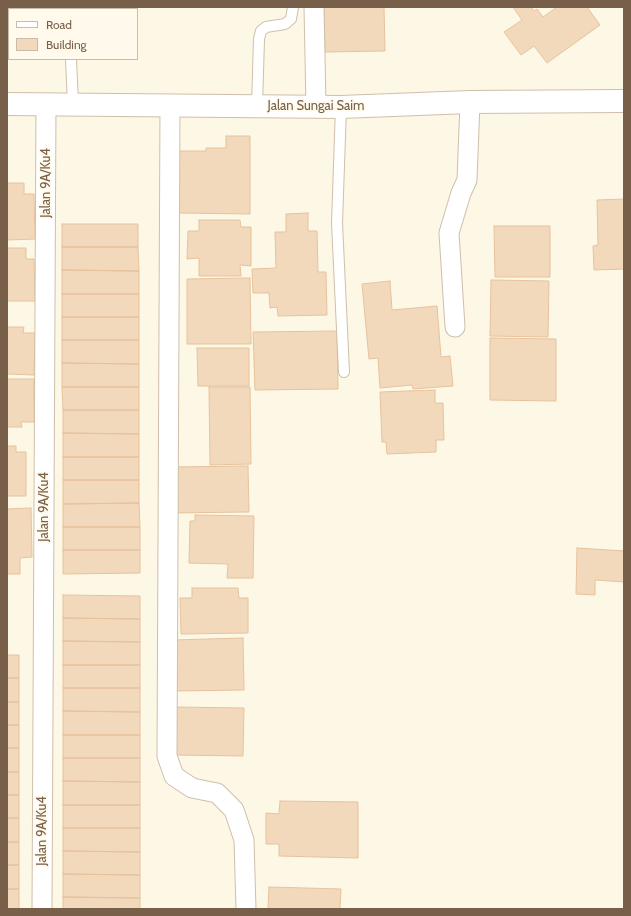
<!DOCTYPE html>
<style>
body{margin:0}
#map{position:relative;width:631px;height:916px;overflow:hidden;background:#fdf7e5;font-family:Cabin,sans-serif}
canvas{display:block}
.frame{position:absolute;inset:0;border:8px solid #775f49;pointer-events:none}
.legend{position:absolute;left:8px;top:8px;width:130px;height:52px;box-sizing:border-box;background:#fffaec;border:1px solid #c9bcab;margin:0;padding:5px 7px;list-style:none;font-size:12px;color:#775f49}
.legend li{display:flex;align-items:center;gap:8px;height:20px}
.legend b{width:20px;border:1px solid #c9bcab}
</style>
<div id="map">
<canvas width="631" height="916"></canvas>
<div class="frame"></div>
<ul class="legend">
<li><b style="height:5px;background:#fff"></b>Road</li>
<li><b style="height:11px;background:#f3d9bc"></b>Building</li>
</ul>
</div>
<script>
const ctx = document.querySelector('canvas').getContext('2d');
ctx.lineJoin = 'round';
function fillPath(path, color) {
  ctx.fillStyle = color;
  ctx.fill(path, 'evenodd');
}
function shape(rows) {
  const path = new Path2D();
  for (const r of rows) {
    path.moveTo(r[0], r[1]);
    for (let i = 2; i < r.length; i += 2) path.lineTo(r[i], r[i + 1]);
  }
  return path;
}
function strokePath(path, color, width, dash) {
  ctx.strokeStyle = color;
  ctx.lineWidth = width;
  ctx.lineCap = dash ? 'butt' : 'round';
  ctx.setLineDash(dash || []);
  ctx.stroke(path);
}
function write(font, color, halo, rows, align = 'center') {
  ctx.font = font + ' Cabin,sans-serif';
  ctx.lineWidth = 3.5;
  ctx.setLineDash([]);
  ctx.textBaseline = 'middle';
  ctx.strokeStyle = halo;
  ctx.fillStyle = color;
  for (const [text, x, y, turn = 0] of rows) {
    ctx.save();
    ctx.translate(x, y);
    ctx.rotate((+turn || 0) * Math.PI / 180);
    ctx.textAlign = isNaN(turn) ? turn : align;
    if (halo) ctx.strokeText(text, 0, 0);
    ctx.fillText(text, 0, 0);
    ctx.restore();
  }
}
const building = shape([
 [324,7,384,7,385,51,325,52,324,7],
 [513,7,531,7,534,11,537,9,543,17,557,7,587,7,600,25,547,63,534,46,521,55,504,32,522,20,513,7],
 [226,136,250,136,250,214,179,213,179,151,206,151,206,148,226,148,226,136],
 [7,183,24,183,24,194,34,194,35,239,7,240,7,183],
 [624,199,624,269,594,270,593,246,598,245,597,200,624,199],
 [308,213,308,231,317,231,318,272,326,272,327,315,278,316,277,307,270,308,269,293,253,293,252,269,276,268,275,232,286,232,286,214,308,213],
 [199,220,240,220,241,227,251,227,251,266,240,265,241,276,199,276,199,258,187,259,188,231,199,231,199,220],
 [62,224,138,224,138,247,62,247,62,224],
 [494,226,550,226,550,277,495,277,494,226],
 [62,247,138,247,139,271,62,270,62,247],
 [7,248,26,248,26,259,34,259,35,301,7,301,7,248],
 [62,270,139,271,139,294,62,294,62,270],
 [250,278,251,344,187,344,187,279,250,278],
 [491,280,549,281,548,337,490,336,491,280],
 [390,281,392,310,437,306,441,357,450,356,453,386,413,389,412,385,380,388,378,358,369,359,362,284,390,281],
 [62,294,139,294,139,317,62,317,62,294],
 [62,317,139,317,139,340,62,340,62,317],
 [7,327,24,327,23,333,35,333,34,375,7,374,7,327],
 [337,331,338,389,255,390,253,332,337,331],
 [490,338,556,339,556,401,490,400,490,338],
 [62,340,139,340,139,364,62,363,62,340],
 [197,348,249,348,249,386,198,386,197,348],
 [62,363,139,364,139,387,62,387,62,363],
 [7,379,34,379,34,422,21,422,22,427,7,427,7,379],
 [62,387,139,387,139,410,63,410,62,387],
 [209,387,250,387,251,464,210,465,209,387],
 [435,390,435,403,443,403,444,440,436,440,436,452,387,454,386,442,382,442,380,392,435,390],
 [63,410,139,410,139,434,63,433,63,410],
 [63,433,139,434,139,457,63,457,63,433],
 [7,446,16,446,16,452,26,452,26,496,7,496,7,446],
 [63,457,139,457,139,480,63,480,63,457],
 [248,466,249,512,171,513,170,467,248,466],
 [63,480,139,480,139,503,63,504,63,480],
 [139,503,140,527,63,527,63,504,139,503],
 [31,508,32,557,20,558,20,574,7,574,7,509,31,508],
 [195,515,254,516,253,578,227,578,228,564,189,563,190,521,195,521,195,515],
 [63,527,140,527,140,550,63,550,63,527],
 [577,548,624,551,624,582,595,580,595,595,576,594,577,548],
 [63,550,140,550,140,573,63,574,63,550],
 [192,588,238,588,239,598,248,598,248,633,181,634,180,598,192,598,192,588],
 [63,595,140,596,140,619,63,618,63,595],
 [63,618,140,619,140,642,63,641,63,618],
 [243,638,244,690,174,691,173,640,243,638],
 [63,641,140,642,140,665,63,665,63,641],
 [7,655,19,655,19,678,7,678,7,655],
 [63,665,140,665,140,688,63,688,63,665],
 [7,678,19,678,19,702,7,702,7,678],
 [63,688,140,688,140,712,63,711,63,688],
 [7,702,19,702,19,725,7,725,7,702],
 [174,707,244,708,243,756,174,755,174,707],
 [63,711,140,712,140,735,63,735,63,711],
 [7,725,19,725,19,748,7,748,7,725],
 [63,735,140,735,140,758,63,758,63,735],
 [7,748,19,748,19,772,7,772,7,748],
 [63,758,140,758,140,782,63,781,63,758],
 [7,772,19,772,19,795,7,795,7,772],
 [63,781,140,782,140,805,63,805,63,781],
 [7,795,19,795,19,818,7,818,7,795],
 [280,801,358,802,358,858,279,856,279,844,266,844,266,813,279,814,280,801],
 [63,805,140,805,140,828,63,828,63,805],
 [7,818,19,818,19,842,7,842,7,818],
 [63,828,140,828,140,852,63,851,63,828],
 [7,842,19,842,19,865,7,865,7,842],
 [63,851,140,852,140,875,63,874,63,851],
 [7,865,19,865,19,889,7,889,7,865],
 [63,874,140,875,140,898,63,897,63,874],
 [269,887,341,889,340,909,268,909,269,887],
 [7,889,19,889,19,909,7,909,7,889],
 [63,897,140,898,140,909,63,909,63,897]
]);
fillPath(building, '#f3d9bc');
strokePath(building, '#e6c29c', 1);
const service = shape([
 [70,7,70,9],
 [71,59,73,104],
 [257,106,259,39,261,31,266,27,285,24,291,19,293,7],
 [341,107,337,223,344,372]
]);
const minor = shape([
 [314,7,316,106],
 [170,105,167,756,174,776,192,788,217,793,234,810,244,840,246,909],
 [455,327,449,233,461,193,467,180,470,102],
 [42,909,46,104]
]);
const tertiary = shape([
 [7,104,341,107,470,102,624,101]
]);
strokePath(service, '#cfbfab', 12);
strokePath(minor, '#cfbfab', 21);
strokePath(tertiary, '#cfbfab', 24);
strokePath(service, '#fff', 10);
strokePath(minor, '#fff', 19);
strokePath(tertiary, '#fff', 22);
write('13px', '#775f49', '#fffaec', [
 ["Jalan Sungai Saim",316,106],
 ["Jalan 9A/Ku4",46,183,-90],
 ["Jalan 9A/Ku4",44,507,-90],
 ["Jalan 9A/Ku4",42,831,-90]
]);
</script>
